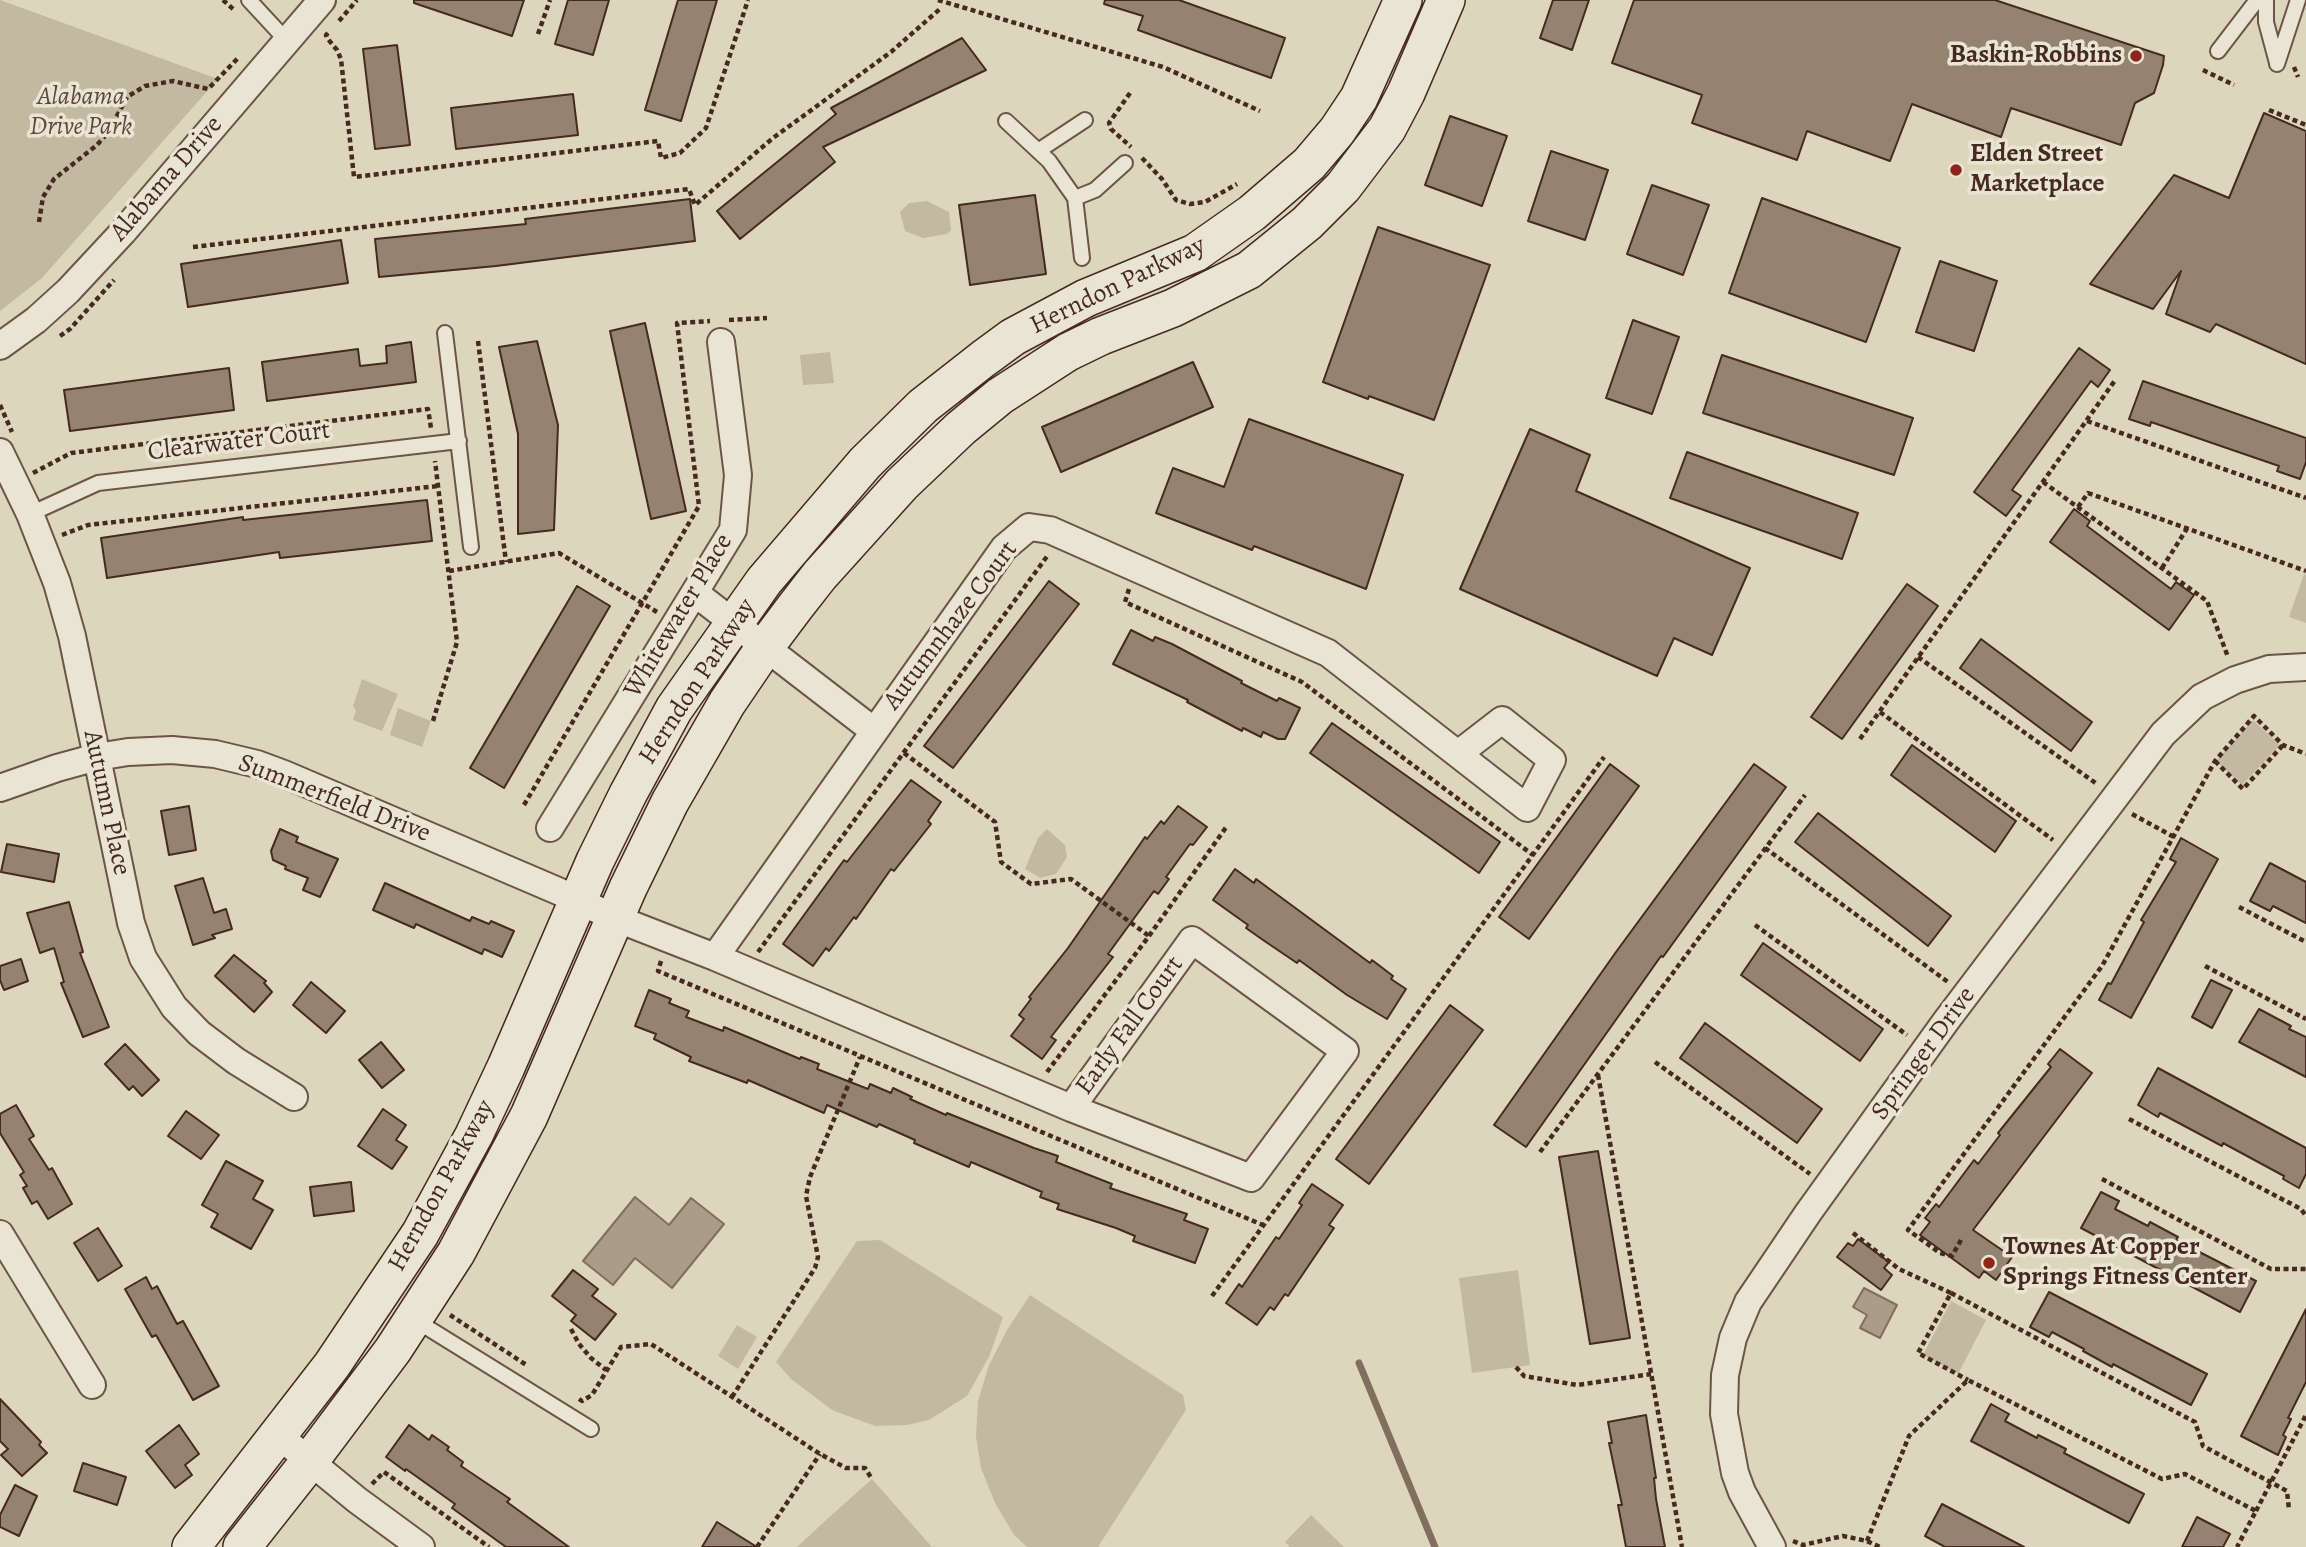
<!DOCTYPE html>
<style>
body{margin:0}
canvas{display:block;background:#ddd6bc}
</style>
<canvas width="2306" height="1547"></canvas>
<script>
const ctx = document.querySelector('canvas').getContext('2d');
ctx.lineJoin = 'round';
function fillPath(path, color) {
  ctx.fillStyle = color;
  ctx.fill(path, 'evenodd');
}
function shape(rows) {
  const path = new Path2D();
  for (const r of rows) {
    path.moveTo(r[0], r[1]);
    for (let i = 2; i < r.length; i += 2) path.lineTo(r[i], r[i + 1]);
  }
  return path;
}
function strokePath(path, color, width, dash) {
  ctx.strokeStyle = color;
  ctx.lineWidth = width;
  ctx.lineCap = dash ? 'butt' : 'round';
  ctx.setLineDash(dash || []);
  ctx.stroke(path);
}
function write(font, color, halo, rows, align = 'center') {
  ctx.font = font + ' Alegreya,serif';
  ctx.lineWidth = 7;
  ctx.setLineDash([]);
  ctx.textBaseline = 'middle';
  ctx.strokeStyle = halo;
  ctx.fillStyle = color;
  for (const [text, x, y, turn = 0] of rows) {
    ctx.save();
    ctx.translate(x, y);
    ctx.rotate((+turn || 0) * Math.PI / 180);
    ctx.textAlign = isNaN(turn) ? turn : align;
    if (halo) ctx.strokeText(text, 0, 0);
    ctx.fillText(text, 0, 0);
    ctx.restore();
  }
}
fillPath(shape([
 [0,0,218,79,42,278,0,311],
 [927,201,949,212,951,230,947,234,923,238,905,231,900,212,909,203],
 [830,352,834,383,803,385,800,355],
 [2304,574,2306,575,2306,623,2289,617],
 [362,679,398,694,382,731,353,720,356,711,353,706],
 [398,708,431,721,422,747,390,735],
 [2253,720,2280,745,2242,785,2216,761],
 [1047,829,1065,845,1067,857,1056,874,1040,878,1025,869,1038,838],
 [880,1240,1003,1317,989,1357,967,1396,929,1420,907,1425,875,1426,832,1410,791,1379,776,1362,857,1241],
 [1518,1270,1530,1365,1472,1373,1459,1278],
 [1030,1295,1183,1395,1186,1410,1098,1547,1027,1547,1014,1535,995,1503,981,1468,976,1437,978,1401,989,1365,1007,1330],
 [1951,1301,1986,1320,1958,1374,1923,1355],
 [737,1325,757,1337,738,1369,718,1356],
 [872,1479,932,1547,797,1547,826,1520],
 [1311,1515,1344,1547,1290,1547,1285,1542]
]), '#c3b9a1');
const water = shape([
 [635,1197,669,1225,691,1198,724,1224,672,1288,635,1258,613,1285,583,1261,635,1197],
 [1864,1288,1897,1305,1880,1338,1860,1328,1867,1315,1853,1307,1864,1288]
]);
fillPath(water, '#aa9c87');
strokePath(water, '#826e5e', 2);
strokePath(shape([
 [1359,1363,1435,1547]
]), '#826e5e', 7);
const building = shape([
 [414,0,524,0,512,36,414,3,414,0],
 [568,0,609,0,593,55,555,44,568,0],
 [678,0,717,0,681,121,645,110,678,0],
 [1105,0,1179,0,1285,38,1271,78,1138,30,1143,16,1104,4,1105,0],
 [1553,0,1589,0,1572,50,1540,38,1553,0],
 [1634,0,1995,0,2164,56,2163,65,2154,93,2135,103,2121,145,2011,108,2001,137,1912,104,1890,161,1807,131,1797,160,1692,123,1702,95,1612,63,1634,0],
 [962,38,986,70,823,147,835,162,740,239,717,211,836,114,831,108,962,38],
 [397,45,410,145,375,149,363,49,397,45],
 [573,94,578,135,456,149,451,108,573,94],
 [2264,113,2306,131,2306,364,2216,324,2210,332,2166,314,2181,271,2153,309,2090,284,2174,175,2229,198,2264,113],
 [1450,116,1507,136,1482,206,1425,185,1450,116],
 [1551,151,1608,170,1585,240,1528,221,1551,151],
 [1652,185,1709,205,1683,275,1627,254,1652,185],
 [1035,195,1046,274,970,285,959,205,1035,195],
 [1762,198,1900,248,1866,342,1729,293,1762,198],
 [690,199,695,241,496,266,379,277,375,239,526,224,525,219,690,199],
 [1378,227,1490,265,1434,420,1369,396,1368,399,1323,382,1378,227],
 [341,240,348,283,188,307,181,264,341,240],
 [1940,261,1997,281,1974,351,1916,332,1940,261],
 [1633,320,1679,337,1652,414,1606,398,1633,320],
 [645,323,686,511,651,519,610,331,645,323],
 [537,341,558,425,554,530,518,534,518,434,499,347,537,341],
 [411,342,416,382,267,401,262,362,358,349,360,366,387,363,386,346,411,342],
 [2079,348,2110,370,2098,387,2091,381,2012,490,2021,496,2006,516,1974,492,2079,348],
 [1722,355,1913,418,1894,475,1703,413,1722,355],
 [1193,362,1213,407,1061,472,1042,427,1193,362],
 [229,368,234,410,70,431,64,390,229,368],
 [2143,381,2306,438,2306,462,2300,479,2277,471,2279,466,2151,422,2150,426,2129,419,2143,381],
 [1249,419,1403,475,1366,589,1254,546,1252,550,1156,513,1173,468,1224,487,1249,419],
 [1530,429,1590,455,1576,491,1750,568,1712,655,1674,638,1657,676,1460,589,1530,429],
 [1687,452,1858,513,1842,559,1670,498,1687,452],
 [427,500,432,541,280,558,279,552,107,578,101,538,243,517,243,520,427,500],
 [2074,509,2090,521,2087,526,2171,589,2176,582,2194,595,2169,630,2050,542,2074,509],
 [1049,581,1079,604,953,768,924,746,1049,581],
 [1907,584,1938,606,1842,739,1811,717,1907,584],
 [577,586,610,606,504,788,470,768,577,586],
 [1131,630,1153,641,1155,637,1172,644,1242,681,1241,683,1277,701,1279,698,1300,708,1285,739,1278,739,1263,732,1261,737,1243,728,1242,731,1187,702,1188,700,1113,664,1131,630],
 [1981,639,2092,722,2071,751,1960,668,1981,639],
 [1332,723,1500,842,1479,873,1310,753,1332,723],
 [1912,745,2016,821,1995,852,1891,775,1912,745],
 [1610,764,1639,786,1529,939,1499,917,1610,764],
 [1754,764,1786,787,1663,957,1661,956,1526,1147,1494,1125,1616,952,1754,764],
 [911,780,941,802,928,821,931,824,894,871,891,869,856,919,854,917,829,951,826,948,813,966,783,944,844,860,847,862,911,780],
 [189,806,196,850,169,855,161,811,189,806],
 [1178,806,1207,827,1193,845,1190,844,1166,877,1169,879,1158,894,1154,891,1108,954,1113,957,1051,1037,1056,1040,1042,1059,1011,1036,1024,1019,1019,1015,1031,999,1029,997,1068,948,1145,837,1147,839,1161,821,1164,824,1178,806],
 [1818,813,1951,916,1928,946,1795,842,1818,813],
 [280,829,298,837,296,842,338,859,320,897,303,890,308,878,285,869,286,866,273,860,271,851,280,829],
 [2181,838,2218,859,2131,1018,2099,1000,2108,983,2111,984,2144,922,2141,920,2176,862,2170,859,2181,838],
 [7,844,59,854,54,882,1,872,7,844],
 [2270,863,2306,882,2306,923,2273,906,2270,911,2250,901,2270,863],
 [1235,869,1254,883,1256,879,1370,963,1372,960,1393,976,1391,979,1406,989,1387,1019,1347,995,1299,960,1297,963,1263,940,1246,928,1248,925,1213,900,1235,869],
 [203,878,214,913,226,909,232,929,212,935,215,938,193,945,175,886,203,878],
 [385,883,470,921,472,917,489,924,491,921,514,931,502,957,484,949,482,954,416,924,414,928,373,910,385,883],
 [69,902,83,952,80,953,109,1027,83,1037,61,983,64,982,54,948,40,953,27,913,69,902],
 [1763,943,1883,1029,1860,1061,1741,975,1763,943],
 [234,955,266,981,264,983,272,992,254,1012,215,976,234,955],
 [21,959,28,981,4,990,0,980,0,966,21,959],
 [2211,980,2232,990,2212,1028,2192,1017,2211,980],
 [311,982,345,1011,326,1033,293,1005,311,982],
 [649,990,671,999,669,1003,689,1011,686,1017,723,1031,724,1027,800,1059,801,1057,819,1064,817,1069,868,1089,870,1084,891,1093,893,1088,912,1097,910,1099,946,1115,947,1113,1034,1148,1058,1156,1056,1162,1112,1184,1110,1188,1187,1214,1184,1220,1208,1229,1195,1263,1133,1241,1135,1236,1116,1228,1057,1209,1059,1204,1040,1197,1042,1192,971,1162,969,1167,914,1143,915,1140,879,1124,877,1127,827,1105,824,1113,748,1080,747,1083,689,1061,691,1057,654,1039,656,1034,635,1026,649,990],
 [1450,1005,1483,1030,1369,1184,1336,1159,1450,1005],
 [2259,1009,2291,1026,2289,1029,2306,1037,2306,1077,2239,1042,2259,1009],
 [1705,1023,1822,1109,1797,1143,1680,1058,1705,1023],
 [381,1042,404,1070,382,1088,359,1060,381,1042],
 [125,1044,159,1080,142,1096,133,1086,129,1090,105,1064,125,1044],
 [2060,1049,2092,1073,1973,1230,2012,1257,1996,1280,1984,1271,1979,1278,1920,1235,1930,1222,1925,1218,1936,1204,1939,1207,1974,1160,1978,1164,2000,1135,1998,1133,2051,1067,2048,1064,2060,1049],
 [2158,1068,2306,1148,2306,1174,2299,1188,2283,1179,2284,1176,2223,1143,2222,1146,2160,1113,2158,1117,2138,1105,2158,1068],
 [16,1105,34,1136,29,1139,49,1170,52,1168,72,1204,48,1219,37,1201,32,1204,23,1188,27,1186,20,1175,24,1172,0,1133,0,1114,16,1105],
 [383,1109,406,1125,396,1140,407,1147,392,1169,358,1146,383,1109],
 [186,1111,219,1135,201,1159,168,1136,186,1111],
 [1598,1151,1630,1338,1590,1344,1559,1157,1598,1151],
 [226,1161,263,1181,253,1199,273,1210,251,1249,211,1227,218,1214,202,1205,226,1161],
 [351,1182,354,1211,314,1216,310,1187,351,1182],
 [1312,1184,1343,1205,1329,1225,1334,1228,1288,1296,1285,1294,1274,1310,1270,1307,1257,1325,1226,1303,1239,1284,1242,1287,1276,1237,1279,1239,1302,1205,1299,1203,1312,1184],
 [2101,1192,2119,1201,2115,1209,2148,1226,2150,1222,2178,1237,2176,1240,2256,1281,2240,1312,2081,1228,2101,1192],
 [98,1228,122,1266,98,1281,74,1243,98,1228],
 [1858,1239,1889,1262,1884,1268,1892,1275,1881,1290,1837,1257,1848,1243,1853,1246,1858,1239],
 [573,1270,598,1289,592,1296,616,1314,595,1340,571,1321,576,1315,552,1296,573,1270],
 [146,1277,152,1289,157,1286,177,1324,183,1321,219,1386,193,1400,156,1335,152,1337,125,1289,146,1277],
 [2049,1292,2207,1374,2191,1405,2113,1364,2112,1367,2083,1351,2084,1349,2052,1332,2049,1337,2030,1327,2049,1292],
 [2306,1309,2306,1382,2288,1418,2291,1419,2283,1435,2286,1437,2278,1455,2241,1436,2306,1309],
 [0,1399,41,1442,39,1445,47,1453,22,1476,1,1455,8,1449,0,1441,0,1399],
 [1991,1404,2009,1414,2005,1421,2037,1438,2038,1435,2066,1449,2064,1453,2144,1494,2129,1523,1971,1441,1991,1404],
 [1646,1415,1656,1478,1654,1478,1656,1499,1665,1547,1626,1547,1618,1505,1622,1505,1609,1443,1612,1443,1608,1422,1646,1415],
 [179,1425,199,1454,185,1465,192,1475,175,1488,146,1451,179,1425],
 [409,1425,429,1440,432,1435,449,1447,447,1450,463,1462,461,1466,510,1499,507,1502,569,1547,506,1547,452,1508,455,1504,406,1469,405,1471,386,1457,409,1425],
 [83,1463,126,1477,117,1505,74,1491,83,1463],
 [15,1485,37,1496,19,1536,0,1527,0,1515,15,1485],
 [1942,1504,2024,1547,1945,1547,1925,1536,1942,1504],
 [2197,1517,2230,1534,2223,1547,2182,1547,2197,1517],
 [717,1522,757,1547,702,1547,717,1522]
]);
fillPath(building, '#958371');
strokePath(building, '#462a20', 2);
const lane = shape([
 [249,0,287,41],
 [2266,0,2266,22,2277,63],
 [2218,51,2257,0],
 [2277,64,2298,0],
 [1006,121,1049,161,1075,198],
 [1038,151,1085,120],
 [1082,258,1075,198,1095,190,1125,163],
 [445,333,471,547],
 [30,514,98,483,459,441],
 [415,1320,591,1429]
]);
const street = shape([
 [0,346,36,320,68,291,123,232,322,0],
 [0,452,30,514,57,583,72,636,131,923,143,958,174,1007,199,1033,236,1061,294,1097],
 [695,593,874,731],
 [0,788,57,768,97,757,128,752,172,750,215,754,257,764,284,774,558,891,615,918,715,957,1071,1108],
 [550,828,733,530,738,475,721,342],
 [1192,940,1345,1051,1251,1178,1071,1108,1192,940],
 [715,957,1004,548,1029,527,1050,530,1328,653,1527,808,1552,760,1502,720,1458,754],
 [0,1234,92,1385],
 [278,1435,357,1500,421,1547],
 [1772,1547,1742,1492,1735,1473,1724,1414,1725,1375,1733,1338,1748,1302,1808,1213,1946,1021,2163,734,2202,697,2235,680,2269,669,2306,667]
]);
const secondary = shape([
 [191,1547,332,1365,420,1234,474,1135,506,1067,595,861,628,794,674,709,764,581,865,463,923,406,983,359,1013,337,1086,298,1195,253,1252,213,1309,164,1337,131,1359,98,1403,0],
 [242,1547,309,1462,393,1350,456,1253,529,1116,628,888,670,802,727,703,765,647,795,607,820,575,902,484,961,428,1000,396,1068,352,1101,336,1173,308,1249,270,1307,223,1343,187,1387,129,1406,93,1446,0]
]);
strokePath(lane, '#6c5547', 18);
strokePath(street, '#6c5547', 30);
strokePath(secondary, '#462a20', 40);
strokePath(shape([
 [223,0,233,9],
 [938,0,1163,67,1260,111],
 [339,21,357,0],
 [328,33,326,35,327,38,337,50,341,59,354,177,658,141,661,158,680,153,706,128,748,0],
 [538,34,550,0],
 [2294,67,2298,77],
 [2203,70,2234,85],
 [1130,93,1109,123,1111,129,1131,147],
 [2269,110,2306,125],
 [1142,158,1162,179,1176,200,1190,204,1205,202,1237,184],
 [39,222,43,197,54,179,97,145,109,131,127,97,145,86,173,81,208,89,239,57],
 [193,247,689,189,695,205,773,138,891,52,941,8],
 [729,320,767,318],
 [60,336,70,329,114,280],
 [478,341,506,562],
 [0,405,12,432],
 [2087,421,2306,498],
 [33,473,71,453,428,409,431,428],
 [2043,482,2207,601,2228,657],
 [2078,507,2088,493,2306,571],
 [62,535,88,525,438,486],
 [2162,568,2188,527],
 [449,571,559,553,657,612],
 [1129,589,1125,602,1302,682,1533,855],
 [1918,657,2097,784],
 [1880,712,2053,840],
 [433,721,457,642,435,461],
 [1860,739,2116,379],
 [904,753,995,822,1001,862,1031,884,1071,879,1149,936],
 [2215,761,2243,789,2283,745],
 [524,805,699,506,677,323,710,321],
 [2132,814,2174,837],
 [1765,848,1948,982],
 [2239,907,2306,942],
 [1755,925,1907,1035],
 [758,952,1048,555],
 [661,961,658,971,1263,1225],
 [2205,966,2306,1019],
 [1655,1062,1810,1174],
 [1047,1072,1149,936,1227,826],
 [1598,1075,1682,1547],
 [2129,1119,2301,1209,2306,1216],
 [1540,1152,1805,795],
 [2102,1179,2271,1269,2306,1269],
 [1853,1233,1899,1269,1951,1293,1918,1353,1968,1380],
 [1961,1240,1952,1256,1940,1253,1908,1230,2102,966,2215,761,2254,716,2283,745,2306,754],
 [1951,1293,2195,1422,2203,1446,2287,1491,2289,1510],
 [1212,1296,1604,757],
 [450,1315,528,1366],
 [571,1329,579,1344,591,1358,606,1370],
 [1516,1367,1524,1376,1577,1385,1651,1374],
 [732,1397,815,1268,818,1257,806,1196,810,1177,860,1057],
 [579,1399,582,1401,592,1395,621,1347,651,1344,820,1454,846,1468,865,1468,872,1479],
 [372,1484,384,1472,489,1547],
 [2256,1511,2306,1415],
 [1793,1541,1803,1545,1843,1536,1867,1541,1880,1547],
 [1867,1541,1909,1436,1968,1380,2162,1479,2185,1474,2256,1511,2237,1547],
 [757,1547,820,1454]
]), '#462a20', 4.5, [5, 3.5]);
strokePath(lane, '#e9e4d3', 14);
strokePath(street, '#e9e4d3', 26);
strokePath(secondary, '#e9e4d3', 37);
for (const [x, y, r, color] of [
 [2136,56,7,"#8f2418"],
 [1956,170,7,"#8f2418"],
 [1989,1263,7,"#8f2418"]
]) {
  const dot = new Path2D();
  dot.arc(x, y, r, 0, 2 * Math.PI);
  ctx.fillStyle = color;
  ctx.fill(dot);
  strokePath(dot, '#e9e4d3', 2.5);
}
write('bold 26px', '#462a20', '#e9e4d3', [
 ["Baskin-Robbins",2122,56,"right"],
 ["Elden Street",1970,155],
 ["Marketplace",1970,185],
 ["Townes At Copper",2003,1248],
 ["Springs Fitness Center",2003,1278]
], 'left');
write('italic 26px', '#5f473a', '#e9e4d3', [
 ["Alabama",81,98],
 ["Drive Park",81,128]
]);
write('26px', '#462a20', '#e9e4d3', [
 ["Alabama Drive",167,179,-49],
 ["Herndon Parkway",1118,286,-26],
 ["Clearwater Court",239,442,-7],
 ["Whitewater Place",679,616,-59],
 ["Autumnhaze Court",951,626,-53],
 ["Herndon Parkway",698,682,-57],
 ["Summerfield Drive",334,799,21],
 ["Autumn Place",106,803,78],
 ["Early Fall Court",1130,1026,-54],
 ["Springer Drive",1924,1054,-54],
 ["Herndon Parkway",442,1186,-61]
]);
</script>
